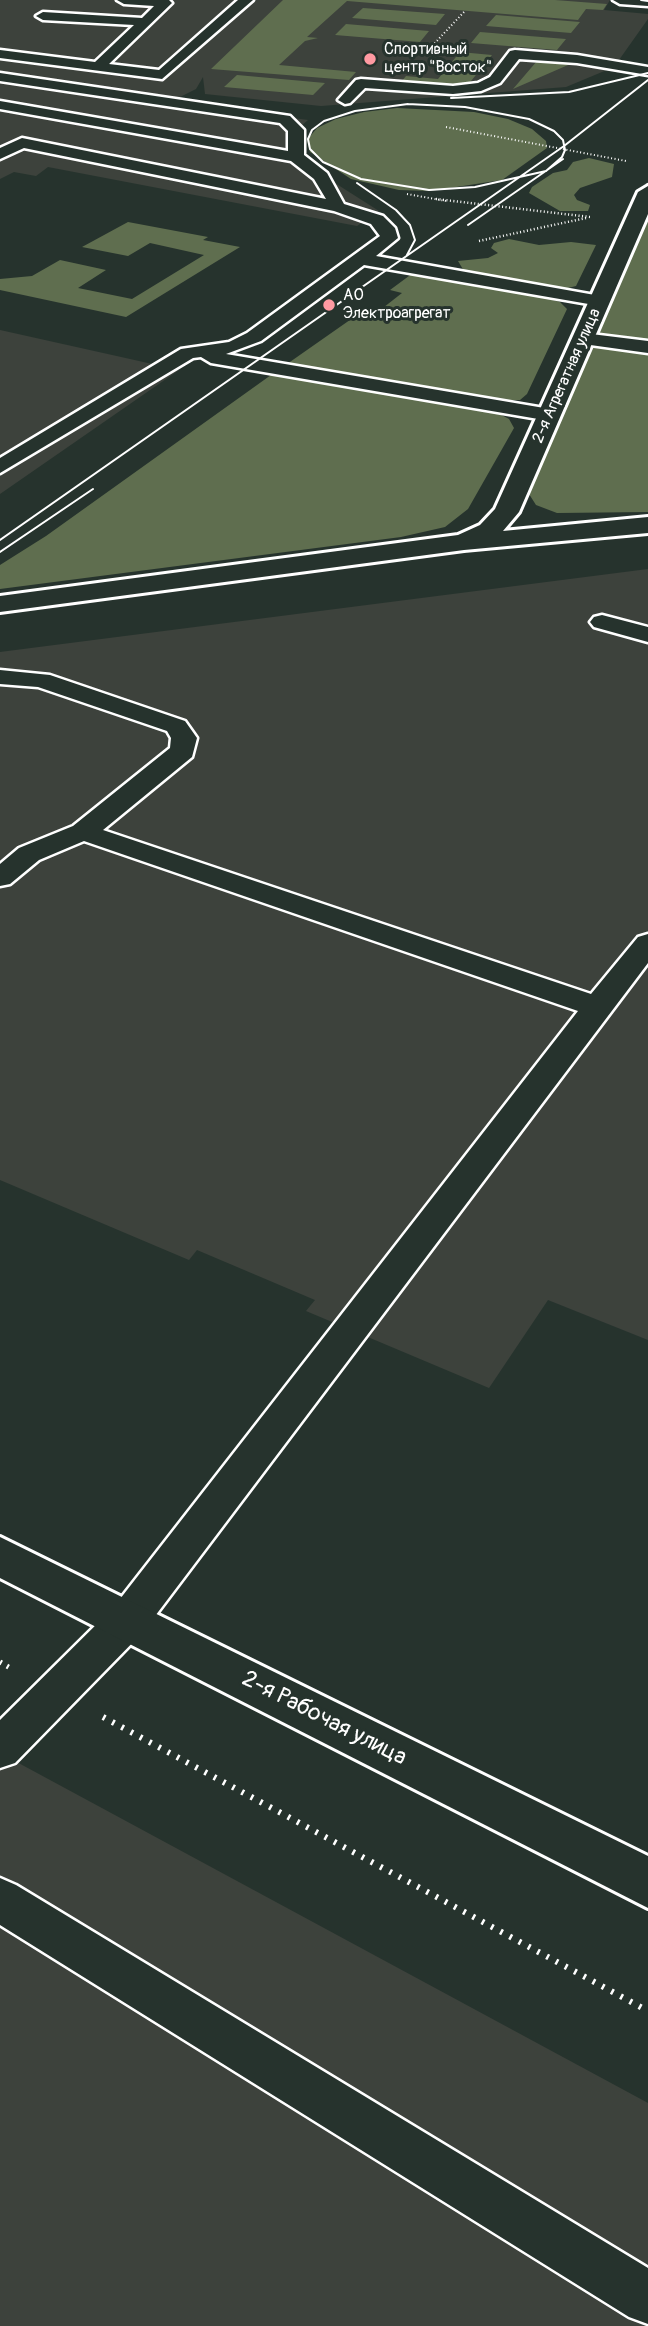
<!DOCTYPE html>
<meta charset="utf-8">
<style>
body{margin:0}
canvas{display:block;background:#26332d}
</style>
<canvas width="648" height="2326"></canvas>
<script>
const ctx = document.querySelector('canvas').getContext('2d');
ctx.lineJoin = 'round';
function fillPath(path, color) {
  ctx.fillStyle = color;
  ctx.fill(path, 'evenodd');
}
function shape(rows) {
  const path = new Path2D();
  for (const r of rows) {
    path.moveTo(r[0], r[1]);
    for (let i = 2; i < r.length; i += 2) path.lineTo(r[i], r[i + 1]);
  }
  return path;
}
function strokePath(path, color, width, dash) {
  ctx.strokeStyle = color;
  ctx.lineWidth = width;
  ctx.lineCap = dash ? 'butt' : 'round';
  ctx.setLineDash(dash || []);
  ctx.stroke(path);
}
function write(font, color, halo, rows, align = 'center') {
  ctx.font = font + ' Pangolin,sans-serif';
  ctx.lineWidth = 6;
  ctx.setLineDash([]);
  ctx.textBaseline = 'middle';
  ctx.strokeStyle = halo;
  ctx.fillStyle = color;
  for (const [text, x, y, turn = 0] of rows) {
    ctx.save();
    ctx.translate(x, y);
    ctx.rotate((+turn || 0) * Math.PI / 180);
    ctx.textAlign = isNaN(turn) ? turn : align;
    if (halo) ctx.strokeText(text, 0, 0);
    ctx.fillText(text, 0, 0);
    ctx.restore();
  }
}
fillPath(shape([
 [0,0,610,0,604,10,648,14,648,19,614,67,566,87,321,106,205,94,203,77,196,89,170,102,308,120,287,138,294,157,379,211,357,226,48,167,36,176,14,172,0,179],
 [0,330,130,359,179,370,0,494],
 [648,569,648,1340,548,1300,489,1388,306,1311,315,1300,197,1250,189,1260,0,1180,0,652],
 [0,1753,648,2103,648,2326,0,2326]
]), '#3d423c');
fillPath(shape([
 [283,0,555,0,607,4,603,10,586,9,578,20,347,1,307,37,318,38,305,41,279,65,356,72,349,80,211,69],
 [363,8,445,14,436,25,352,18],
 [496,15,580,22,571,33,486,26],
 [346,24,429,31,420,42,335,35],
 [480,32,566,39,557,50,471,43],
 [460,52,492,55,467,86,402,81,406,76,438,79],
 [537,61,542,60,575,62,513,89],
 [237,75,325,83,313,95,224,87],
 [397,108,474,112,508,119,532,129,546,141,547,148,502,180,430,191,399,190,351,179,310,152,307,140,317,128,336,119,364,112],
 [589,158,614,164,612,177,580,188,574,195,577,200,590,205,588,211,560,211,529,193,532,187,553,173,567,170,573,162],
 [648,215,648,342,607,338,598,333],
 [128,222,208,237,203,240,240,247,126,317,0,290,0,279,32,276,60,260,106,270,78,288,132,299,204,255,150,243,128,256,82,247],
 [509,239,539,245,571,242,596,245,576,286,564,289,464,271,458,261,488,258,498,253,491,248,494,243],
 [413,273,539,296,560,302,567,309,527,394,520,400,501,400,287,364,357,315,370,318,402,293,390,290],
 [592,347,648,354,648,512,557,513,536,505,529,494],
 [271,375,496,412,509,419,514,428,468,509,445,527,401,537,0,589,0,565,46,536]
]), '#5f6e4f');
const service = shape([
 [117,0,169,0,172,3,109,64,159,70,238,0,253,0,162,79,0,58,0,50,95,62,134,25,43,20,36,16,43,12,142,18,154,6,124,4,117,0],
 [613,0,648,0,648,6,620,4,613,0],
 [515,50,577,55,648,67,648,75,577,63,519,59,500,83,481,91,453,94,365,88,350,103,345,104,338,100,356,80,361,79,453,86,478,83,490,77,510,51,515,50],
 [0,73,290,116,304,130,304,155,327,173,344,204,383,216,395,228,398,238,376,256,606,297,609,301,606,305,600,306,364,265,261,341,226,354,550,409,560,415,550,421,211,363,201,357,193,358,0,473,0,458,181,349,229,342,247,333,380,236,371,224,334,211,24,148,0,159,0,148,22,138,326,199,314,179,291,161,0,109,0,101,288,151,288,131,280,123,0,81,0,73],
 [583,333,648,341,648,353,576,343,574,339,576,335,583,333],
 [602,615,648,627,648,642,594,627,590,622,594,617,602,615],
 [0,670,50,675,185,721,197,738,192,757,103,830,591,994,638,937,648,934,648,963,143,1632,15,1763,0,1768,0,1720,113,1608,578,1011,84,841,39,860,10,884,0,886,0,864,19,848,73,826,170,748,171,738,167,731,38,687,0,684,0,670],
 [0,1878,16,1885,648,2268,648,2324,629,2317,0,1925,0,1878]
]);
const minor = shape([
 [648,186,648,214,519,512,503,531,648,517,648,533,464,550,0,612,0,596,458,535,480,525,495,509,638,192,648,186]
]);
const secondary = shape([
 [0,1537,648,1856,648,1908,0,1578,0,1537]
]);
strokePath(service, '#fff', 5);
strokePath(minor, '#fff', 6);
strokePath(secondary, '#fff', 6);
strokePath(shape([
 [464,12,433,45,460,47,458,50,465,51],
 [446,127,626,161],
 [407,194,446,201]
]), '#fff', 2, [1, 2.5]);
strokePath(shape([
 [436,199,590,217],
 [479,241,586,218]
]), '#fff', 2.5, [1, 2.5]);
strokePath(shape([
 [0,1662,12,1669]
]), '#fff', 5, [2, 6]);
strokePath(shape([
 [103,1717,648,2011]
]), '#fff', 6, [2.5, 8]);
fillPath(service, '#26332d');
fillPath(minor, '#26332d');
fillPath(secondary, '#26332d');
strokePath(shape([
 [641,0,648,1],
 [451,98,569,92,648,73],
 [408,104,465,107,529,119,554,131,563,140,565,150,562,157,546,171,475,187,429,190,361,179,323,162,310,149,308,139,312,130,324,121,355,111,408,104],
 [357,183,396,210,410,225,415,240,407,255],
 [468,225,563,159],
 [0,540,564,146,648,80],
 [0,552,93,489]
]), '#fff', 2);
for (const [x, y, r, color] of [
 [370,59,7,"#ff9aa2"],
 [329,305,7,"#ff9aa2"]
]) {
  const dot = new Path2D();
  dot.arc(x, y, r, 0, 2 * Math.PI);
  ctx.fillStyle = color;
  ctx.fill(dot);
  strokePath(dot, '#26332d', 2.5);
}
write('16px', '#fff', '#26332d', [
 ["Спортивный",384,50],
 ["центр \"Восток\"",384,68],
 ["АО",343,296],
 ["Электроагрегат",343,314]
], 'left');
write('16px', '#fff', '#26332d', [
 ["2-я Агрегатная улица",567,376,-66]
]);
write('23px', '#fff', '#26332d', [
 ["2-я Рабочая улица",324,1719,27]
]);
</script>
